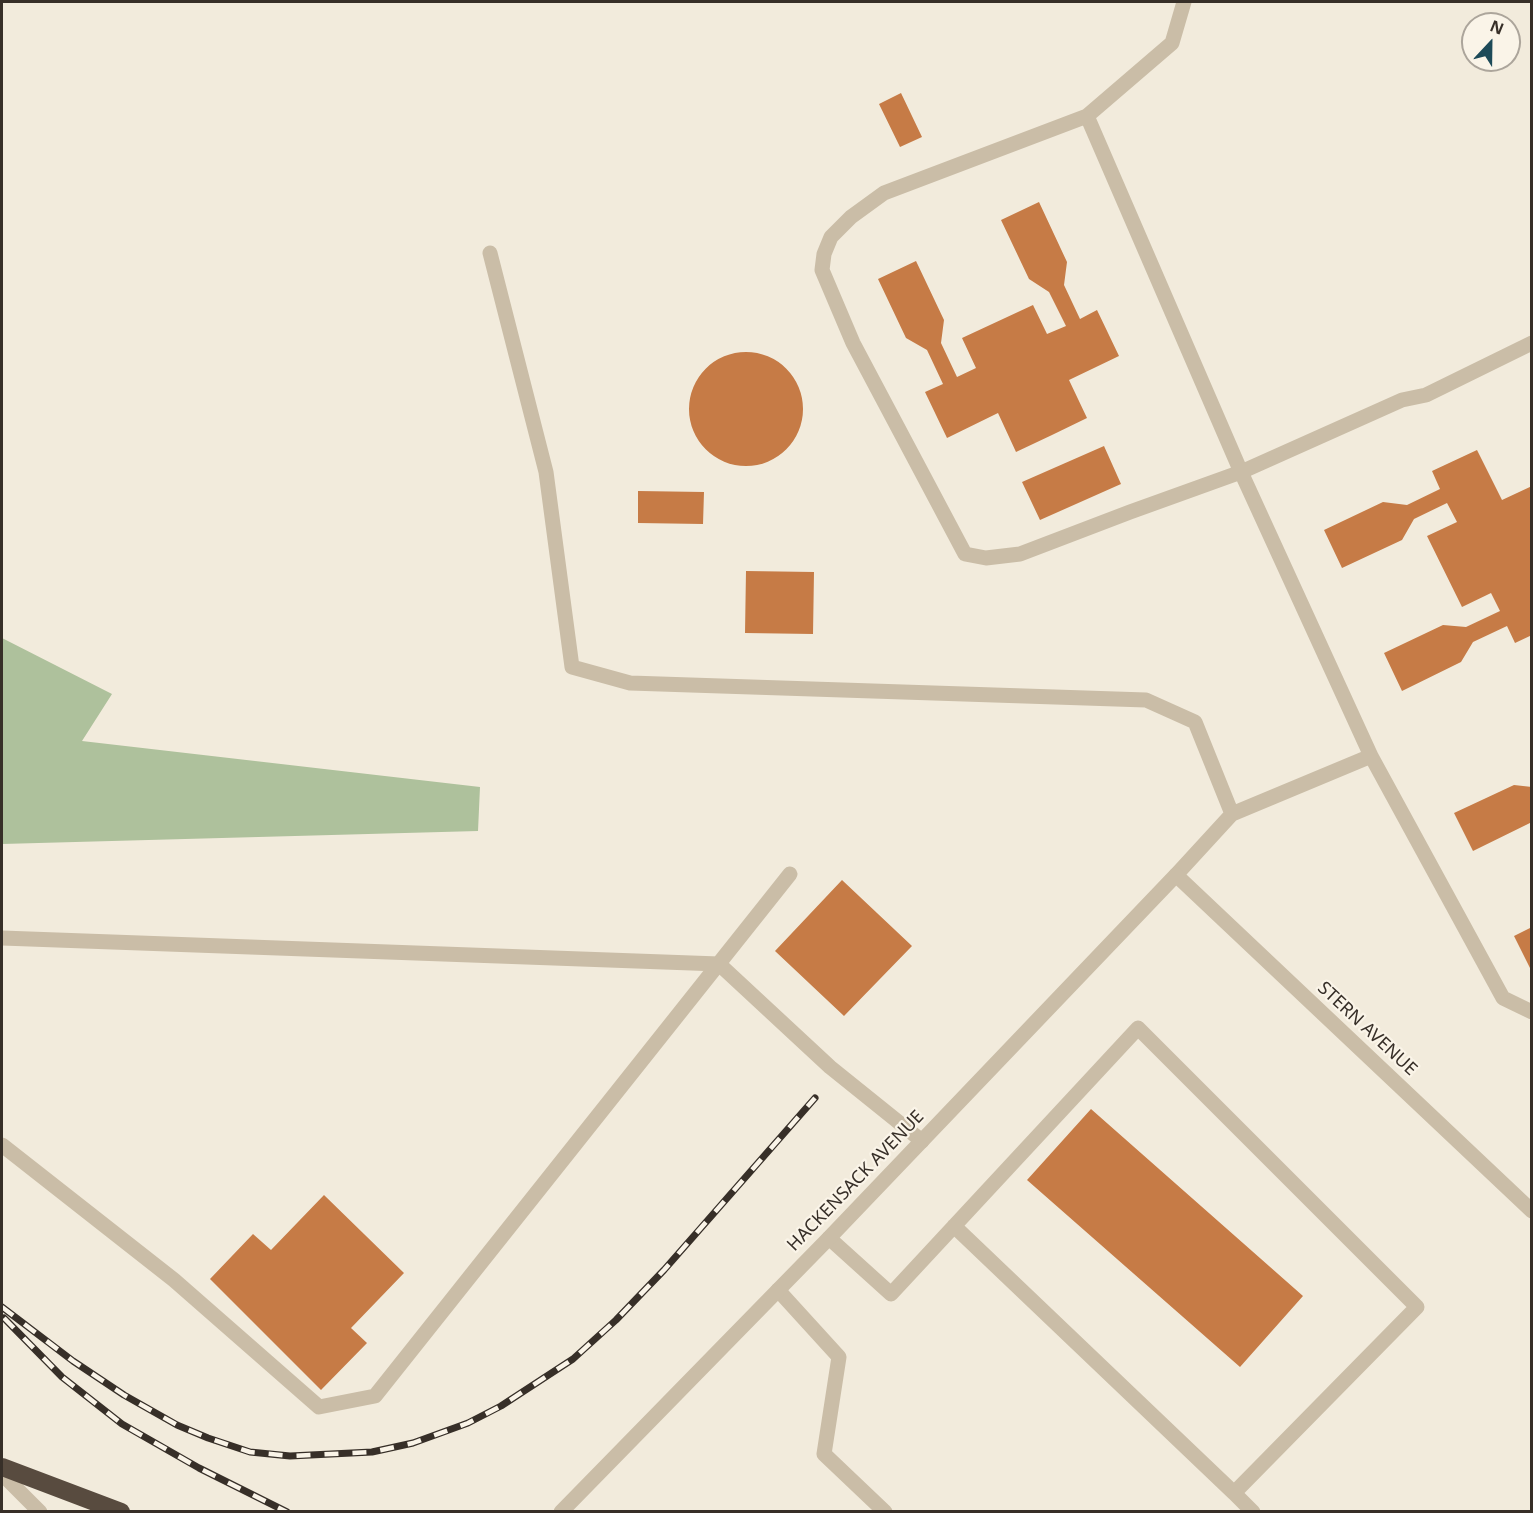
<!DOCTYPE html>
<style>
body{margin:0}
#map{position:relative;width:1533px;height:1513px;overflow:hidden;background:#f2ebdc;font-family:"Noto Sans",sans-serif}
canvas{display:block}
.frame{position:absolute;inset:0;border:3px solid #372f28;pointer-events:none}
.north{position:absolute;left:1461px;top:12px;width:60px;height:60px;box-sizing:border-box;background:#faf4e8;border:2px solid #aca59b;border-radius:50%;rotate:22deg;font-size:16px;font-weight:700;line-height:24px;text-align:center;color:#372f28}
.north::after{content:'';display:block;margin:auto;width:21px;height:27px;background:#1d4a58;clip-path:polygon(50% 0,100% 100%,50% 72%,0 100%)}
</style>
<div id="map">
<canvas width="1533" height="1513"></canvas>
<div class="frame"></div>
<div class="north">N</div>
</div>
<script>
const ctx = document.querySelector('canvas').getContext('2d');
ctx.lineJoin = 'round';
function fillPath(path, color) {
  ctx.fillStyle = color;
  ctx.fill(path, 'evenodd');
}
function shape(rows) {
  const path = new Path2D();
  for (const r of rows) {
    if (r.length === 3) {
      path.moveTo(r[0] + r[2], r[1]);
      path.arc(r[0], r[1], r[2], 0, 2 * Math.PI);
      continue;
    }
    path.moveTo(r[0], r[1]);
    for (let i = 2; i < r.length; i += 2) path.lineTo(r[i], r[i + 1]);
  }
  return path;
}
function strokePath(path, color, width, dash) {
  ctx.strokeStyle = color;
  ctx.lineWidth = width;
  ctx.lineCap = dash ? 'butt' : 'round';
  ctx.setLineDash(dash || []);
  ctx.stroke(path);
}
function write(font, color, halo, rows, align = 'center') {
  ctx.font = font + ' "Noto Sans",sans-serif';
  ctx.lineWidth = 4.5;
  ctx.setLineDash([]);
  ctx.textBaseline = 'middle';
  ctx.strokeStyle = halo;
  ctx.fillStyle = color;
  for (const [text, x, y, turn = 0] of rows) {
    ctx.save();
    ctx.translate(x, y);
    ctx.rotate((+turn || 0) * Math.PI / 180);
    ctx.textAlign = isNaN(turn) ? turn : align;
    if (halo) ctx.strokeText(text, 0, 0);
    ctx.fillText(text, 0, 0);
    ctx.restore();
  }
}
fillPath(shape([
 [2,638,112,694,82,741,480,787,478,831,2,844]
]), '#aec19c');
fillPath(shape([
 [901,93,922,137,900,147,879,104],
 [1039,202,1067,262,1064,285,1080,319,1097,310,1119,356,1069,380,1087,418,1052,435,1016,452,998,413,947,438,925,392,943,384,927,350,906,338,878,279,916,261,944,320,941,343,957,377,976,368,962,338,1033,305,1047,334,1066,326,1049,292,1029,279,1001,220],
 [746,409,57],
 [1104,446,1121,484,1040,520,1022,482],
 [1477,450,1502,500,1532,486,1532,635,1515,643,1507,626,1473,642,1461,662,1402,691,1384,653,1443,625,1466,627,1500,611,1491,593,1462,607,1427,536,1457,522,1447,503,1414,519,1402,540,1342,568,1324,530,1383,502,1407,505,1440,489,1432,471],
 [638,491,704,492,703,524,638,523],
 [746,571,814,572,813,634,745,633],
 [1514,785,1532,787,1532,822,1473,851,1454,813],
 [842,880,912,946,844,1016,775,951],
 [1532,927,1532,972,1514,936],
 [1091,1109,1303,1296,1240,1367,1027,1180],
 [324,1195,404,1273,351,1328,367,1343,321,1390,210,1279,253,1234,271,1250]
]), '#c67b46');
strokePath(shape([
 [1184,2,1172,43,1087,116,884,193,851,217,831,237,824,254,822,270,853,343,965,554,986,558,1020,554,1130,512,1241,472,1371,756,1503,998,1532,1012],
 [1087,116,1241,472,1402,400,1426,395,1532,343],
 [490,253,546,472,572,667,630,683,1146,700,1195,722,1232,814],
 [1176,875,1232,814,1371,756],
 [2,938,719,964,830,1067,922,1141],
 [2,1145,174,1280,319,1407,375,1396,790,874],
 [954,1226,1234,1493],
 [829,1238,891,1294,1138,1028,1417,1307,1234,1493,1253,1512],
 [778,1290,839,1357,824,1454,885,1512]
]), '#cabda7', 15);
strokePath(shape([
 [2,1474,40,1512],
 [561,1512,829,1238,1176,875,1532,1211]
]), '#cabda7', 15);
strokePath(shape([
 [2,1467,121,1512]
]), '#584b3f', 18);
const rail = shape([
 [2,1307,73,1361,124,1395,177,1425,208,1438,250,1452,290,1456,372,1452,413,1443,468,1423,501,1406,573,1359,616,1320,664,1270,815,1098],
 [4,1318,62,1377,122,1424,199,1468,287,1512]
]);
strokePath(rail, '#372f28', 7);
strokePath(rail, '#faf4e8', 4.5, [14]);
write('18px', '#372f28', '#faf4e8', [
 ["STERN AVENUE",1367,1029,43],
 ["HACKENSACK AVENUE",856,1181,-46]
]);
</script>
